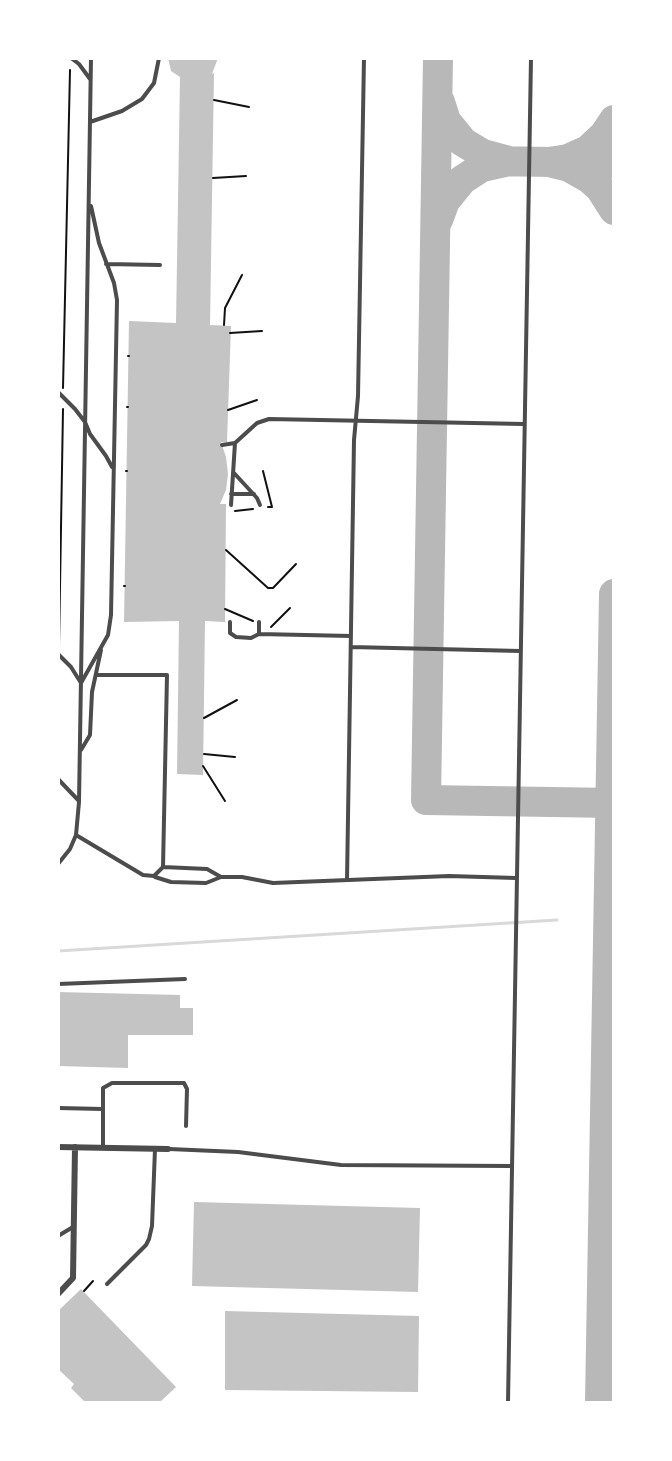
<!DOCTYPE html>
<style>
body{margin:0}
#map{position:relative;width:672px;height:1461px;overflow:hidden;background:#fff;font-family:"Titillium Web",sans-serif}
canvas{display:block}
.frame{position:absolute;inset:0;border:60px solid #fff;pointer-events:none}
</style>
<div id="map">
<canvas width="672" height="1461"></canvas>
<div class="frame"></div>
</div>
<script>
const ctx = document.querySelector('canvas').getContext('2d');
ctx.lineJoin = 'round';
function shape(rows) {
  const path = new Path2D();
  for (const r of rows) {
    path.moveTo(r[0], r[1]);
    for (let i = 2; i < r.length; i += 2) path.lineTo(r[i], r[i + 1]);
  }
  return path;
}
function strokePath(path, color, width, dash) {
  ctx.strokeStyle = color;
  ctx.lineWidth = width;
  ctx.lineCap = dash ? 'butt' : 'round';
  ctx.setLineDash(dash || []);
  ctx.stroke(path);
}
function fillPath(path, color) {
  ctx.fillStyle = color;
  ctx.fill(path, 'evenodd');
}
strokePath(shape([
 [58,951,557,920]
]), '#d9d9d9', 3);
strokePath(shape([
 [438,58,426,800,614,803],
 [614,120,604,135,588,150,568,159,549,162,569,167,590,179,600,188,614,210],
 [491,161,614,163],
 [438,220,445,201,462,180,482,167,509,161,483,154,463,142,446,121,440,102],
 [600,1402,614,594]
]), '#b8b8b8', 30);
fillPath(shape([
 [168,58,218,58,212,74,214,73,210,325,231,326,227,442,221,442,226,457,228,474,226,490,220,504,226,504,225,622,205,621,203,775,177,774,179,621,124,622,129,321,176,323,180,77,171,71],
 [58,992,180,995,180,1008,193,1008,193,1035,128,1035,128,1068,58,1066],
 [194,1202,420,1208,418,1292,192,1286],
 [81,1289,176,1387,160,1402,85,1402,71,1388,74,1384,58,1369,58,1311],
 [225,1311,419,1316,418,1392,225,1390]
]), '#c4c4c4');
strokePath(shape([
 [214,100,249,107],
 [213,178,246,176],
 [224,325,225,308,242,275],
 [230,333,262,331],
 [128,356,129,356],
 [63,388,70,70],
 [127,407,128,407],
 [228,410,257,400],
 [126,471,127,471],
 [263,471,272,507,268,507],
 [235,511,253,509],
 [226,550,268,588,273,588,296,564],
 [124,586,125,586],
 [225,609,253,621],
 [271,627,290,608],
 [59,646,63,409],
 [204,718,237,700],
 [204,754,235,757],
 [203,766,225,801],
 [84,1291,93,1281]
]), '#111', 2);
strokePath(shape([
 [71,58,79,64,90,79],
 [90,122,122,111,142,99,154,83,159,58],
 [106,264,160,265],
 [58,392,75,409,85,422,90,434,106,456,112,467],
 [222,445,235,443,257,423,269,419,524,424],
 [234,473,257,498,260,505],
 [231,494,254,494],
 [231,505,235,443],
 [230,622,230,633,236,637,251,638,259,634,259,622],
 [259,634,351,636],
 [351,647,520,651],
 [58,654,71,667,81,683],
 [81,683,108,635,111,615,117,300,114,283,99,243,91,206],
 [81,750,90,735,92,692,101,650],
 [58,779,79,801],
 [76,835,143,875,154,876,163,867,167,675,96,675],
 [58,864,70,849,76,835,79,802,91,58],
 [155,877,171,882,206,883,221,877,207,869,163,867],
 [221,877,242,877,273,883,449,876,516,878],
 [347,880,354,440,358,396,364,58],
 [58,984,185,979],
 [58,1108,103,1109,103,1148],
 [103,1109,103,1088,112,1083,184,1083,187,1089,186,1126],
 [169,1149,238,1152,341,1165,511,1166],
 [58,1236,73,1227],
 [107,1284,146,1245,149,1239,152,1226,155,1149],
 [508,1402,531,58]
]), '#4c4c4c', 4);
strokePath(shape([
 [58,1147,168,1149],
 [58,1294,73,1278,75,1147]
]), '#4c4c4c', 6);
</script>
